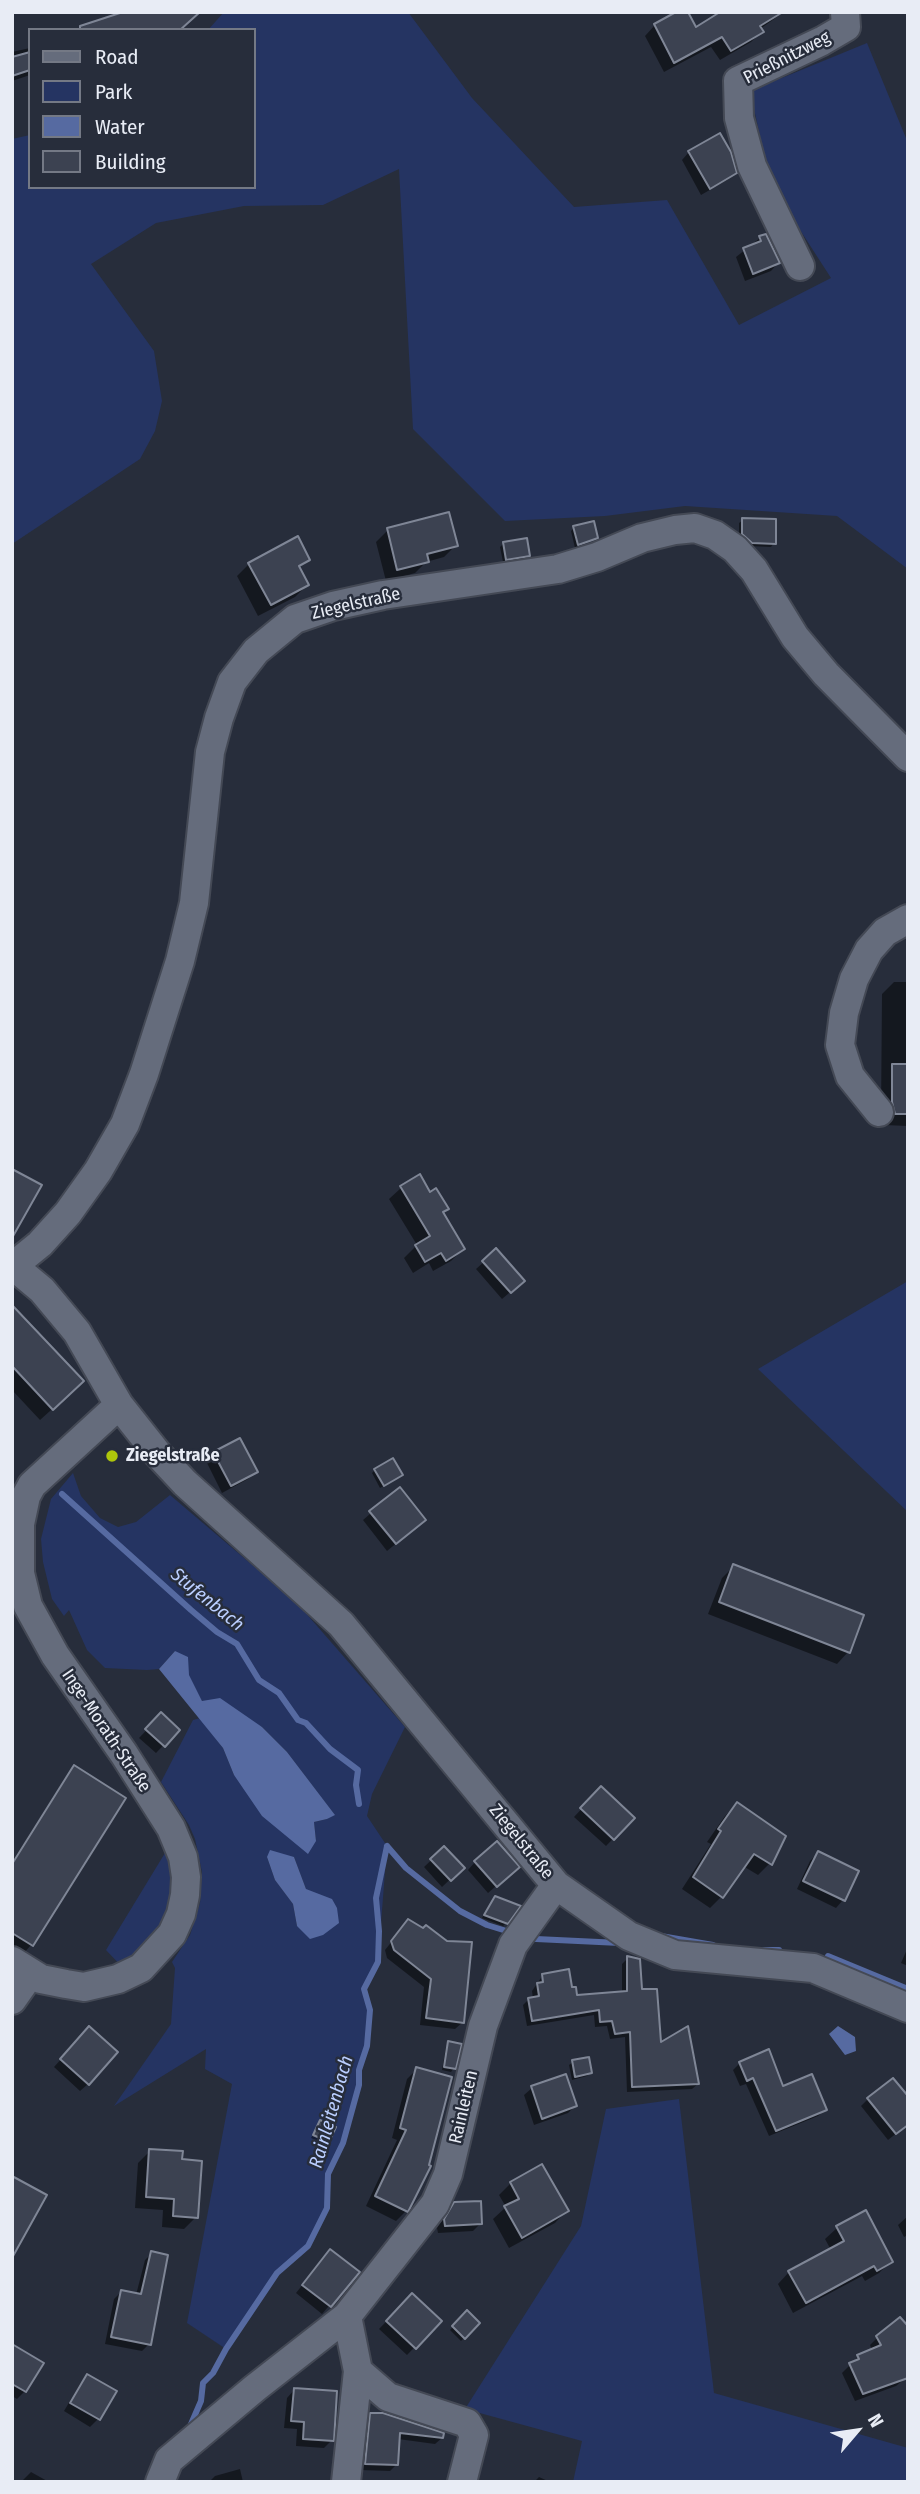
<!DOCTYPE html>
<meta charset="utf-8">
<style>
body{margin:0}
#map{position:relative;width:920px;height:2494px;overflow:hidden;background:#272d3b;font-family:"Fira Sans Condensed",sans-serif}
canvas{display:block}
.frame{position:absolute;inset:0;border:14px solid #e8ecf5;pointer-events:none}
.legend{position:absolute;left:28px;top:28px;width:228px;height:161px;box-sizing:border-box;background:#272d3b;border:2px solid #747985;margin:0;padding:9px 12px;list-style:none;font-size:21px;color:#e8ecf5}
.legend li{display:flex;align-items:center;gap:14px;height:35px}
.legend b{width:35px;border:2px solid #747985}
.north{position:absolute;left:822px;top:2396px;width:70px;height:70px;-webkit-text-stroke:5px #272d3b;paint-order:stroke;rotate:61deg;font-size:19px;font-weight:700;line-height:28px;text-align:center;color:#e8ecf5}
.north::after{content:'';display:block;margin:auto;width:24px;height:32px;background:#e8ecf5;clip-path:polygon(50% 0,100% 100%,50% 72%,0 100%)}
</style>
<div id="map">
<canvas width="920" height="2494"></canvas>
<div class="frame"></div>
<ul class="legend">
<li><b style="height:9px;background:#656c7c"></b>Road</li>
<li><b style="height:19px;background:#253462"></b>Park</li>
<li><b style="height:19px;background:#566aa1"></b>Water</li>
<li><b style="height:19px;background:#3c4251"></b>Building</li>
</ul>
<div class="north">N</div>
</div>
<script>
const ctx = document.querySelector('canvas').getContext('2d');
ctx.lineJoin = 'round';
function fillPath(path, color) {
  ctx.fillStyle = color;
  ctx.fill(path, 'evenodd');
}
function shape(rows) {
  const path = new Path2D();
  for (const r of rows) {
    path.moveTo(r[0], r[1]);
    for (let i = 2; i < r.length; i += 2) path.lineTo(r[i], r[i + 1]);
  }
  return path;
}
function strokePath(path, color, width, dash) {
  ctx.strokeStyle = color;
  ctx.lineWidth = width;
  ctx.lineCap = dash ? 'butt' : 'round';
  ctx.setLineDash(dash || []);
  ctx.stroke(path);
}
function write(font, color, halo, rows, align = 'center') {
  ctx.font = font + ' "Fira Sans Condensed",sans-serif';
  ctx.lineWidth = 5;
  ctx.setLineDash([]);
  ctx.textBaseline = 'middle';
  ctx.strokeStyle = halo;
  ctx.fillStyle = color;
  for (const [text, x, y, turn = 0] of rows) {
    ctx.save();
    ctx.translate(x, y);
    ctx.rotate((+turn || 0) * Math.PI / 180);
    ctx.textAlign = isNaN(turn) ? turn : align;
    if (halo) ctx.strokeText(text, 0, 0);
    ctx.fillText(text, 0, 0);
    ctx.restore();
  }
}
fillPath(shape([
 [224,12,408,12,472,98,574,207,667,200,739,325,831,278,771,185,750,91,867,43,908,143,908,569,837,516,685,506,605,516,505,521,413,429,399,169,323,205,244,206,156,223,91,264,154,351,162,401,155,431,140,459,12,544,12,139,30,135,30,187,254,187,254,30,208,30],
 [908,1281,908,1512,758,1369],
 [73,1473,81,1496,100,1518,118,1527,136,1522,170,1495,297,1603,405,1727,372,1794,367,1816,387,1846,378,1962,364,1989,370,2010,367,2046,359,2070,359,2085,343,2143,328,2174,327,2208,308,2246,277,2273,226,2349,187,2323,232,2084,205,2069,206,2049,114,2106,171,2024,175,1968,172,1962,190,1935,200,1903,202,1872,195,1839,189,1825,161,1782,193,1720,200,1718,223,1748,234,1775,316,1841,314,1822,327,1819,334,1814,287,1752,262,1727,202,1701,175,1651,159,1669,147,1670,105,1668,87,1650,69,1610,64,1616,52,1599,43,1562,41,1539,51,1499],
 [267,1857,294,1857,306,1889,297,1926,293,1904,275,1880],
 [171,1851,175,1887,166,1923,123,1968,106,1950,165,1853],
 [679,2099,714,2393,908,2448,908,2482,573,2482,582,2441,465,2409,581,2226,606,2109]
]), '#253462');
fillPath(shape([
 [175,1651,188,1657,189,1675,202,1701,220,1698,262,1727,287,1752,335,1815,327,1819,314,1822,316,1841,308,1854,262,1816,234,1775,223,1748,159,1669],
 [270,1850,294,1857,306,1889,332,1899,337,1908,339,1923,323,1935,310,1939,297,1926,293,1904,275,1880,267,1857],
 [838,2026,855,2037,856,2051,845,2055,829,2034]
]), '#566aa1');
fillPath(shape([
 [724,12,784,12,760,29,761,32,751,42,720,60,711,47,664,72,645,36,655,25,695,29],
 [30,48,30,75,12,81,12,52],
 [689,152,735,173,727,180,701,195,682,160],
 [760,238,778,263,771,271,745,281,736,257],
 [743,520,774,543,771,547,749,546,739,537,739,523],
 [574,528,597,538,575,548,571,531],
 [388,530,456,545,444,557,426,562,415,573,386,581,376,542],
 [503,544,528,556,525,559,503,562,500,547],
 [308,559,298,569,307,585,295,597,258,616,237,576,249,564],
 [894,982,908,982,908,1126,884,1125,881,1114,882,994],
 [401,1188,430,1194,447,1209,442,1214,463,1249,451,1261,433,1271,429,1263,413,1273,404,1258,417,1245,389,1199],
 [496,1251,515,1288,502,1299,476,1269],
 [12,1311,70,1393,40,1420,12,1390],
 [240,1440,256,1471,248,1479,222,1493,206,1461,214,1454],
 [375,1470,397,1478,380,1488,372,1473],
 [399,1489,416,1527,387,1551,363,1520],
 [734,1566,848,1652,837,1664,708,1614,722,1578],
 [161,1715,178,1730,156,1753,139,1738],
 [75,1768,124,1799,31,1945,24,1953,12,1946,12,1862,67,1775],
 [601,1788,633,1818,606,1846,574,1817],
 [737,1804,770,1863,758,1875,743,1866,722,1896,710,1908,682,1889,711,1844,707,1842,725,1816],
 [444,1848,462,1868,442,1887,424,1867],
 [818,1853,843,1900,836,1908,797,1889,810,1861],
 [475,1862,510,1874,488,1893,468,1870],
 [492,1901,506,1923,503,1926,482,1918],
 [408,1921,463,2022,455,2029,420,2025,424,1987,387,1958,385,1950],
 [908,1947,908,1966,901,1963],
 [628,1958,659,2045,698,2084,692,2089,627,2092,625,2037,610,2039,607,2026,595,2027,594,2015,527,2026,523,2005,529,1999,533,1999,532,1991,543,1975,571,1990,576,1997,622,1993,622,1964],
 [541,1977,544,1977,543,1991],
 [82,2036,88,2084,80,2091,54,2067],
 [449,2043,454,2068,451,2072,442,2070,446,2047],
 [573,2062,590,2073,587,2076,572,2080,569,2065],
 [740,2063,782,2088,825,2110,818,2116,769,2136,746,2084,740,2086,733,2070],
 [417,2069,406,2211,396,2221,366,2206,397,2140,392,2138,407,2079],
 [532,2088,575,2106,568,2113,534,2125,524,2095],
 [868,2099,908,2124,888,2140,861,2106],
 [321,2122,327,2141,324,2144,311,2138],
 [150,2151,180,2161,196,2217,184,2229,162,2227,163,2210,135,2208,138,2163],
 [511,2183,566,2211,555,2223,509,2248,493,2219,506,2207,499,2195],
 [455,2204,481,2223,473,2231,438,2233,437,2228,447,2212],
 [865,2213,891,2261,879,2273,865,2281,862,2276,793,2313,778,2284,789,2272,831,2250,825,2239,837,2228],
 [908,2216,908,2235,904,2237,898,2225],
 [152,2253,149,2344,142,2351,105,2344,114,2299,121,2292,136,2295,145,2260],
 [323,2259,358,2272,322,2314,296,2293],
 [412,2295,440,2321,407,2355,379,2329],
 [467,2313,478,2324,461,2341,450,2330],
 [877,2338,908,2376,896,2386,855,2401,842,2373,858,2357,872,2350,870,2345],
 [12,2349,25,2391,17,2399,12,2396],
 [88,2376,115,2392,98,2419,90,2427,64,2411,80,2384],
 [294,2390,332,2440,324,2448,296,2446,297,2429,284,2428,287,2398],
 [371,2414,442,2438,435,2444,398,2439,397,2464,390,2471,359,2470,364,2421],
 [240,2469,243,2482,209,2482,215,2476],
 [31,2472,49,2482,21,2482],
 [539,2477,550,2482,534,2482]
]), '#0007');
strokePath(shape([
 [62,1494,191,1610,217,1632,237,1644,259,1680,279,1693,298,1720,306,1723,330,1749,358,1770,356,1785,359,1804],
 [387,1846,406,1868,460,1911,487,1925,513,1933],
 [661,1936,713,1945],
 [536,1939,620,1943],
 [764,1950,779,1950],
 [828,1956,908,1989],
 [188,2431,201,2401,203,2383,213,2373,226,2349,277,2273,308,2246,327,2208,328,2174,343,2143,359,2085,359,2070,367,2046,370,2010,364,1989,378,1962,379,1931,376,1898,387,1846]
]), '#566aa1', 6);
const building = shape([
 [123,12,200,12,180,30,80,30,80,26,123,12],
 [676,12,688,12,696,27,720,12,783,12,760,26,764,32,731,51,722,37,674,63,654,24,676,12],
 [30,52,30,70,12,76,12,57,30,52],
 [720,133,731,152,737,173,710,189,688,151,720,133],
 [766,234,780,263,753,274,743,248,761,241,759,236,766,234],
 [449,512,458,546,427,554,429,562,397,570,387,528,449,512],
 [742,518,776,519,776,544,752,543,742,534,742,518],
 [594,521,598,538,578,545,573,526,594,521],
 [298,536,310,560,299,566,309,585,271,605,248,563,298,536],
 [527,538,530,556,506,560,503,542,527,538],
 [892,1064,908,1064,908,1114,895,1114,892,1102,892,1064],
 [12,1169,42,1185,12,1238,12,1169],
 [420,1174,430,1192,436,1188,449,1209,443,1212,465,1249,446,1261,441,1253,425,1262,415,1245,430,1236,400,1186,420,1174],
 [496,1248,525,1281,511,1293,482,1261,496,1248],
 [12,1305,84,1381,53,1410,12,1366,12,1305],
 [240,1438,258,1472,231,1486,213,1452,240,1438],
 [393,1458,403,1475,384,1486,374,1469,393,1458],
 [400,1487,426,1520,396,1544,369,1511,400,1487],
 [733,1564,864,1615,850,1653,719,1602,733,1564],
 [161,1712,180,1730,165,1747,145,1729,161,1712],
 [74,1765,126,1798,33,1946,12,1933,12,1864,74,1765],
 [601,1786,635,1818,614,1840,580,1808,601,1786],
 [737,1802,786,1836,772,1865,754,1854,723,1898,693,1877,721,1831,718,1829,737,1802],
 [497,1841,520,1867,497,1887,474,1861,497,1841],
 [444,1846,465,1868,451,1881,430,1859,444,1846],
 [818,1851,859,1871,845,1901,803,1881,818,1851],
 [495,1896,521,1906,508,1924,484,1915,495,1896],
 [408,1919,423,1928,426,1925,447,1941,472,1942,464,2023,426,2018,431,1979,394,1950,391,1941,408,1919],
 [627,1956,640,1959,642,1989,657,1989,661,2042,688,2026,699,2084,632,2087,630,2032,615,2034,612,2021,600,2022,599,2010,532,2021,528,1998,539,1996,537,1983,543,1982,542,1974,569,1969,572,1987,576,1987,577,1995,627,1991,627,1956],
 [89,2026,118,2052,89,2085,60,2059,89,2026],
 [448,2041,462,2044,456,2069,444,2067,448,2041],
 [769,2049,783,2086,812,2074,827,2110,776,2131,753,2078,747,2081,739,2062,769,2049],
 [589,2057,592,2073,575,2077,572,2060,589,2057],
 [416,2067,452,2077,429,2165,431,2166,408,2212,375,2196,406,2130,400,2128,416,2067],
 [566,2074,577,2106,542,2119,531,2086,566,2074],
 [893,2078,908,2096,908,2125,896,2134,867,2098,893,2078],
 [320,2120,336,2127,329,2142,313,2135,320,2120],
 [149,2149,183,2151,182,2159,202,2161,198,2218,173,2216,174,2199,146,2197,149,2149],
 [542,2164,569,2211,522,2238,504,2206,519,2199,510,2182,542,2164],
 [12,2176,47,2195,12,2258,12,2176],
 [481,2201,482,2224,445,2226,444,2219,454,2202,481,2201],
 [866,2210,893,2262,877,2271,874,2266,806,2303,788,2271,844,2241,836,2226,866,2210],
 [330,2249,360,2272,331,2307,302,2285,330,2249],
 [151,2251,168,2255,151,2345,111,2337,121,2290,141,2294,151,2251],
 [412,2293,442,2321,416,2349,386,2321,412,2293],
 [467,2310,480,2323,465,2339,452,2326,467,2310],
 [900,2317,908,2326,908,2378,863,2394,849,2363,859,2359,857,2355,881,2345,876,2336,900,2317],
 [12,2344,44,2363,26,2392,12,2384,12,2344],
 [87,2374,117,2391,100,2420,70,2403,87,2374],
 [294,2388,337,2391,334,2441,303,2439,304,2422,291,2421,294,2388],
 [370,2413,383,2413,444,2433,443,2438,400,2433,398,2465,365,2464,370,2413]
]);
fillPath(building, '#3c4251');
strokePath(building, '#7f8696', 2);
const minor = shape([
 [800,266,752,166,739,118,738,81,822,41,846,27,845,12],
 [879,1112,850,1076,840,1045,844,1013,854,979,869,950,885,932,908,919],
 [12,1265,42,1290,77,1332,119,1405,157,1453,185,1483,341,1624,556,1885,629,1936,675,1955,813,1968,908,2008],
 [13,1266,40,1244,68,1213,98,1171,125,1124,144,1074,180,961,194,903,210,752,219,718,232,682,256,651,295,619,333,606,383,595,558,569,597,557,642,538,675,530,695,528,715,535,735,549,754,570,795,637,826,674,908,757],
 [12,1961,41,1979,66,1984,84,1987,118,1979,141,1968,172,1934,181,1914,185,1895,186,1877,183,1857,171,1828,124,1754,55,1655,28,1606,20,1573,20,1524,26,1496,32,1485,119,1405],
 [12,2000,31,1973],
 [347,2316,358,2371,388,2397,467,2423,474,2435,462,2482],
 [160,2482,169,2460,255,2388,347,2316,435,2204,448,2174,483,2026,513,1945,556,1885],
 [346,2482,358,2371]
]);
strokePath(minor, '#444955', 32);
strokePath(minor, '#656c7c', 28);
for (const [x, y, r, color] of [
 [112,1456,7,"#aec60b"]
]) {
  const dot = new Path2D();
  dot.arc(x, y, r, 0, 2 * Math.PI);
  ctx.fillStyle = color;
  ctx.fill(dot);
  strokePath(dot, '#272d3b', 2.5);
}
write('18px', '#e8ecf5', '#272d3b', [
 ["Prießnitzweg",787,58,-27],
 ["Ziegelstraße",356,604,-13],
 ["Inge-Morath-Straße",106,1731,56],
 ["Ziegelstraße",521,1842,51],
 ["Rainleiten",464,2107,-77]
]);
write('bold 18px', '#e8ecf5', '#272d3b', [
 ["Ziegelstraße",126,1456]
], 'left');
write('italic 19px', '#baceff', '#272d3b', [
 ["Stufenbach",207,1600,39],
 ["Rainleitenbach",332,2112,-74]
]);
</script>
